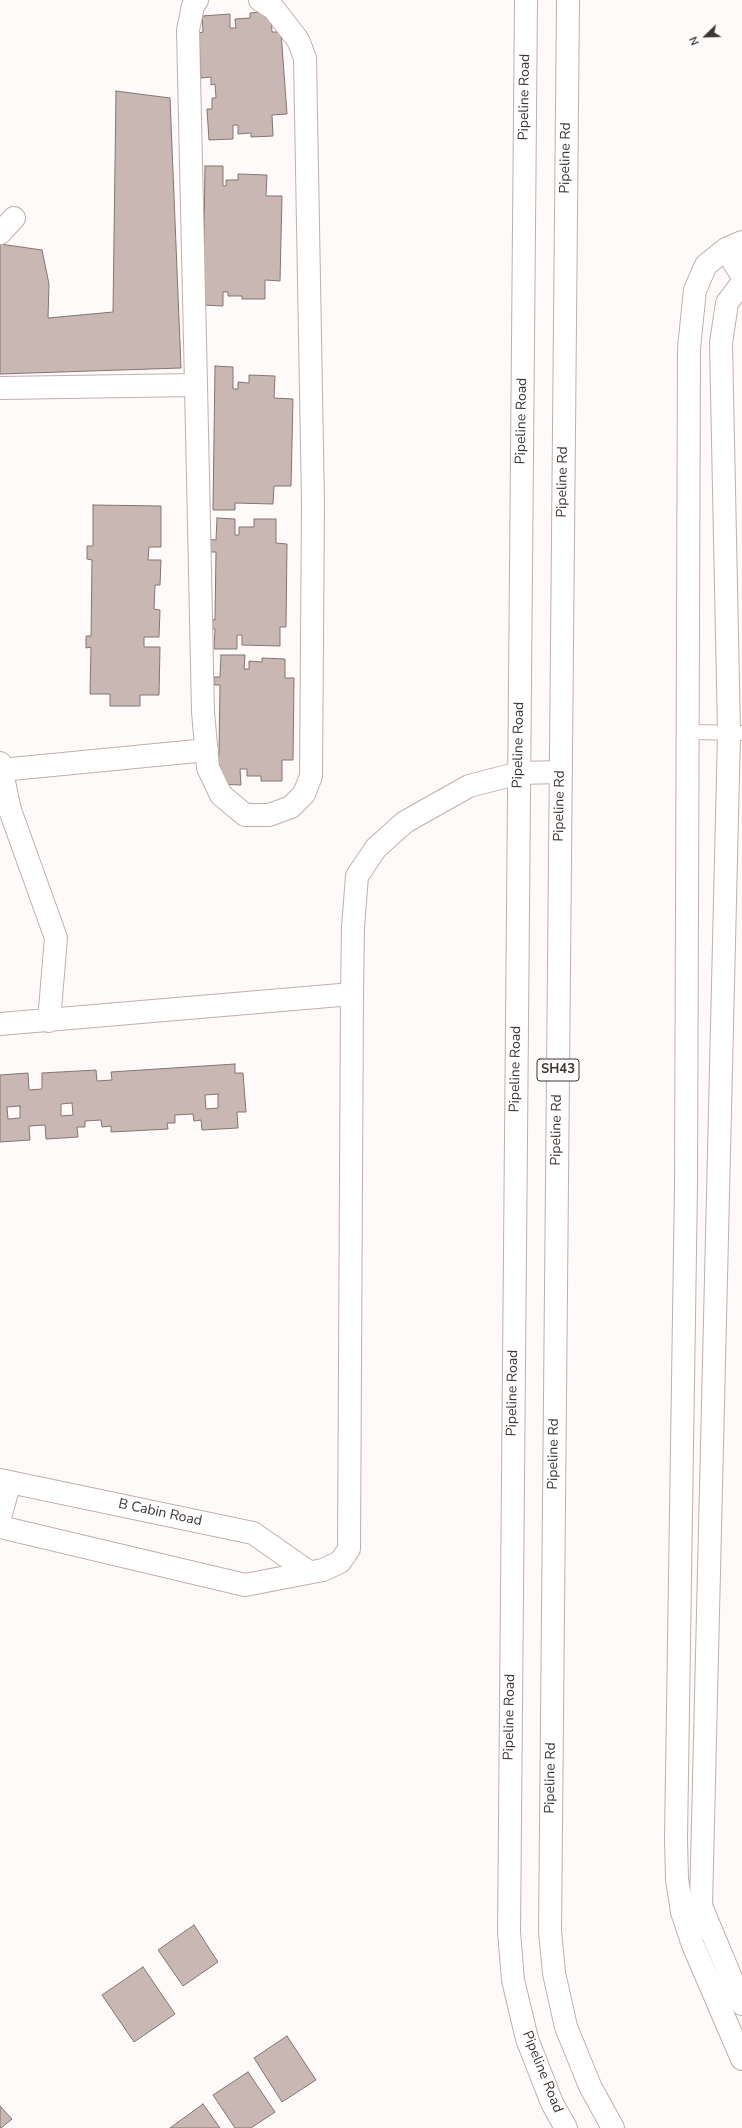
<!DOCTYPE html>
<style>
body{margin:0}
#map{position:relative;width:742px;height:2128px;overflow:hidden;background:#fefaf9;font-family:"Nunito Sans",sans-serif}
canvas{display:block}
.north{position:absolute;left:686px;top:16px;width:40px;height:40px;-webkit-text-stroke:3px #fff;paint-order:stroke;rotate:247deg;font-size:11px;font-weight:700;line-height:16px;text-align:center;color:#3c3533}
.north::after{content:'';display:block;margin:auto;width:14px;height:18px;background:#3c3533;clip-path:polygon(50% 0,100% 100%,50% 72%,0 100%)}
</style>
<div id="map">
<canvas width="742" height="2128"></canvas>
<div class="north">N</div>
</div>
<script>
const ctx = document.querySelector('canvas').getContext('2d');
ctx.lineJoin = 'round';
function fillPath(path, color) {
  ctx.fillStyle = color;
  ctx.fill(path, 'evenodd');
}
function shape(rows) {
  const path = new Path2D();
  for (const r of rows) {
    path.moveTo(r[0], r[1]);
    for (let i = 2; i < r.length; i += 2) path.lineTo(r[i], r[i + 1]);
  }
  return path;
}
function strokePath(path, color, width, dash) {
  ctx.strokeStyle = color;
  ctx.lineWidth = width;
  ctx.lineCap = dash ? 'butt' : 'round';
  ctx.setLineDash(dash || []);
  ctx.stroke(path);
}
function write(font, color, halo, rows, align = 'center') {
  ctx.font = font + ' "Nunito Sans",sans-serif';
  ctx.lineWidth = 4;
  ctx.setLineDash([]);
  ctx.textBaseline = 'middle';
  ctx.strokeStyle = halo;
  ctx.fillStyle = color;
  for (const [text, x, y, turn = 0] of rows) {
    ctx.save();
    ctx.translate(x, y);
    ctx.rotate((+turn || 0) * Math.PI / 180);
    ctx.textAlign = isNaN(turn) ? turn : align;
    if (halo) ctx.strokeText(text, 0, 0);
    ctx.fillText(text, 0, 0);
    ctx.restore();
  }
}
const building = shape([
 [271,11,272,32,281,32,287,114,272,115,273,136,251,137,251,133,238,134,238,125,233,125,233,139,209,140,207,109,212,109,212,98,216,98,215,84,211,85,211,77,201,78,199,33,203,32,202,16,230,14,230,28,236,28,235,19,250,18,250,13,271,11],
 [116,91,170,98,181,368,0,374,0,244,42,250,49,284,48,318,113,312,116,91],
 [205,166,223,166,223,186,226,186,226,180,238,180,238,174,267,175,266,196,282,196,280,281,265,280,265,299,242,299,242,296,228,296,228,292,223,292,223,306,203,305,205,166],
 [215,366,233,367,233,389,238,389,238,382,249,383,249,375,275,376,274,398,293,399,291,486,274,486,273,504,235,503,235,510,213,510,215,366],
 [93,505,161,506,161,547,149,547,148,560,161,560,160,585,155,585,154,609,160,610,159,637,144,637,144,647,160,647,159,695,140,695,140,706,110,706,110,694,90,694,91,647,86,648,86,636,91,636,92,560,87,559,87,546,93,546,93,505],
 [217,518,235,519,235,535,239,535,239,527,254,527,254,519,276,519,276,543,287,544,286,627,280,627,280,646,242,645,242,635,237,635,237,649,214,649,215,629,209,628,209,619,215,620,216,552,206,552,206,539,216,540,217,518],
 [221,655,245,655,244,669,249,669,249,661,262,662,262,658,285,659,285,678,294,678,293,760,282,760,282,781,261,781,261,776,247,776,247,769,240,769,241,785,219,784,219,763,214,763,214,755,219,755,220,685,214,685,214,677,220,677,221,655],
 [235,1064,235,1073,243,1073,246,1112,237,1112,238,1128,202,1130,201,1120,194,1121,193,1114,175,1115,175,1123,167,1123,168,1129,111,1132,111,1126,102,1127,101,1120,85,1121,85,1127,77,1127,78,1137,46,1139,45,1125,29,1126,30,1140,0,1142,0,1075,28,1073,29,1090,42,1089,42,1073,96,1070,97,1081,112,1080,111,1072,235,1064],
 [218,1094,218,1108,206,1109,205,1095,218,1094],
 [72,1103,73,1115,61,1116,61,1104,72,1103],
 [20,1106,20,1118,8,1119,7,1107,20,1106],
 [194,1925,218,1962,183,1986,158,1950,194,1925],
 [143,1967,175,2014,134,2042,102,1995,143,1967],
 [287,2036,316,2080,282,2102,254,2058,287,2036],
 [248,2072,275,2112,251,2128,235,2128,213,2095,248,2072],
 [203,2104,220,2128,170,2128,203,2104],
 [0,2106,12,2119,1,2128,0,2128,0,2106]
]);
fillPath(building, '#c9b7b4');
strokePath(building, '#847470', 1);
const lane = shape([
 [689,732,742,733]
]);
const street = shape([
 [0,233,14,218],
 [742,242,726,249,706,265,695,290,689,348,686,1185,676,1839,677,1879,682,1912,693,1945,742,2059],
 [726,249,742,276],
 [742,283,727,303,721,343,729,733,701,1906,742,2004],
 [196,385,188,30,193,6,197,0],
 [0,388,196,385,203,712,208,768,221,795,245,815,269,815,291,807,304,794,311,776,313,503,305,58,298,40,274,9,260,0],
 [0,763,10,810,56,938,49,1021],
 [1,770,207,750],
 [0,1024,352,994,353,927,357,876,376,848,405,822,469,786,519,773,561,772],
 [0,1480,253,1533,309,1572],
 [0,1517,10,1482],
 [0,1527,245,1585,323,1570,340,1562,349,1549,352,994]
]);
const primary = shape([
 [526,0,509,1932,513,1980,527,2039,552,2103,566,2128],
 [568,0,550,1931,554,1973,566,2027,590,2086,613,2128]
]);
strokePath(lane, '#c0afab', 16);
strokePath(street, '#c0afab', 24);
strokePath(primary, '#c0afab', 24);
strokePath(lane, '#fff', 14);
strokePath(street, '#fff', 22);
strokePath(primary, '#fff', 22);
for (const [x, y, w] of [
 [558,1070,42]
]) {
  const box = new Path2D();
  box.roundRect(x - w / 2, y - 11, w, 22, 3);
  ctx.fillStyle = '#fff';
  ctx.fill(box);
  strokePath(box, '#3c3533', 1);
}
write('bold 13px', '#3c3533', null, [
 ["SH43",558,1070]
]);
write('14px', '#3c3533', '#fff', [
 ["Pipeline Road",525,97,-89],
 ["Pipeline Rd",566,158,-89],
 ["Pipeline Road",522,421,-89],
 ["Pipeline Rd",563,482,-89],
 ["Pipeline Road",519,745,-89],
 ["Pipeline Rd",560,806,-89],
 ["Pipeline Road",516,1069,-89],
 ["Pipeline Rd",557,1130,-89],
 ["Pipeline Road",513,1393,-89],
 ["Pipeline Rd",554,1454,-89],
 ["B Cabin Road",160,1513,12],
 ["Pipeline Road",510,1717,-89],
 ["Pipeline Rd",551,1778,-89],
 ["Pipeline Road",542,2072,68]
]);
</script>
